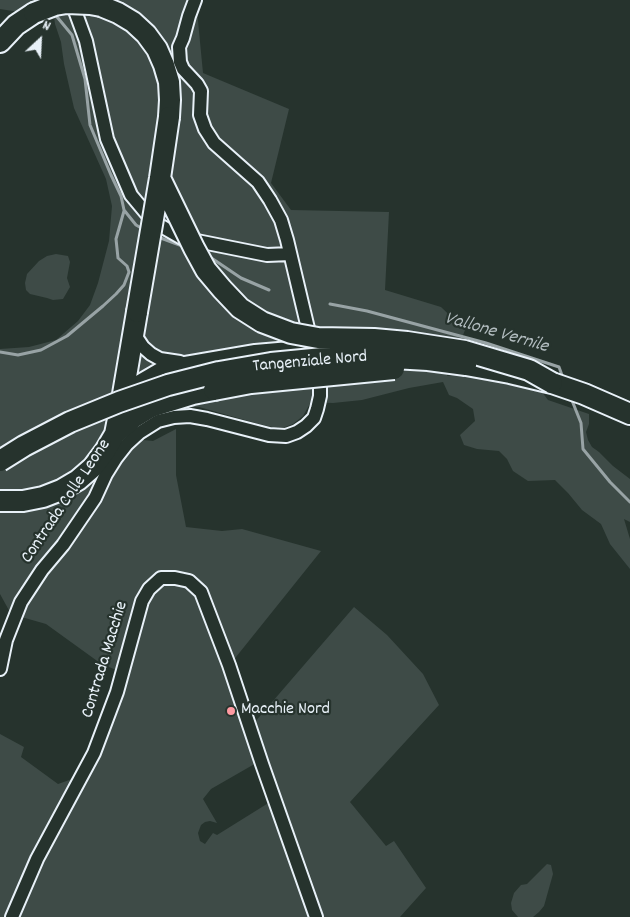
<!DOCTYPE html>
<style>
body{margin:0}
#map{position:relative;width:630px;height:917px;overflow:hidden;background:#26332d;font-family:Dekko,sans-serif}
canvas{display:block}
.north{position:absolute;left:15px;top:15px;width:50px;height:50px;-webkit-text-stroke:4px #26332d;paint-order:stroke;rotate:25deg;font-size:14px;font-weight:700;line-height:20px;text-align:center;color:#e8f1f8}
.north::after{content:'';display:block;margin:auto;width:18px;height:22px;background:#e8f1f8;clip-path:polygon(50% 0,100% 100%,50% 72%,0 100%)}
</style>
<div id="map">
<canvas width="630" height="917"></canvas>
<div class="north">N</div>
</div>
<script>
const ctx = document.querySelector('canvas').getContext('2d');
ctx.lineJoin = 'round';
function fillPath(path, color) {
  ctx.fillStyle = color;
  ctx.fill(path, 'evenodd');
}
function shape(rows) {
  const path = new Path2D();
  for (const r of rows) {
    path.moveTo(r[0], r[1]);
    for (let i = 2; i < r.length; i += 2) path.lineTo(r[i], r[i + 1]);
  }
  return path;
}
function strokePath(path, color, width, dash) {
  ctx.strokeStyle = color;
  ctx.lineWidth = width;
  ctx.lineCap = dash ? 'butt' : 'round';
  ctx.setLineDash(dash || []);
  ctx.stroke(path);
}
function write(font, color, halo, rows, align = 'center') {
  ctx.font = font + ' Dekko,sans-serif';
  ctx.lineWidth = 4.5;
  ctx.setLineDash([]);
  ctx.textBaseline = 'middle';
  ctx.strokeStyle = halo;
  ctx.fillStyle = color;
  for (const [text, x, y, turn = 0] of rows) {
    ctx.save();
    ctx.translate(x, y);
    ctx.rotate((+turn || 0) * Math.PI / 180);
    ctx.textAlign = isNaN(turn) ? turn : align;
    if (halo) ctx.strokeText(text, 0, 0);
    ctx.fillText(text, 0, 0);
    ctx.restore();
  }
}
fillPath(shape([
 [0,0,196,0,203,73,289,109,271,183,291,210,389,212,385,290,441,307,465,330,447,376,467,374,517,385,542,392,548,400,589,414,589,424,586,432,588,440,592,447,599,452,613,466,630,479,630,522,624,519,630,539,630,569,610,544,601,524,582,510,568,493,555,480,528,481,513,471,507,459,499,451,477,449,464,445,460,435,475,421,473,409,457,398,449,395,443,382,409,388,362,400,333,403,311,402,303,416,293,424,285,427,272,427,259,424,199,407,181,407,157,420,143,440,153,441,176,429,176,475,186,527,222,531,242,529,321,551,232,662,217,613,197,581,156,574,145,583,133,605,116,670,100,663,46,624,11,614,0,594,0,509,98,471,118,393,101,448,59,485,0,496,0,349,29,347,56,340,78,321,90,305,98,283,109,241,112,206,106,179,74,108,64,64,61,42,55,24,52,1,19,12,0,9],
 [56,254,68,256,70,262,67,278,70,287,63,299,53,300,47,298,30,294,26,290,25,283,27,274,39,261,47,256],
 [169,583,187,586,195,593,202,605,258,762,211,789,203,799,217,823,210,821,205,822,201,825,198,833,200,841,205,844,213,833,217,835,270,802,309,917,0,917,0,734,24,747,21,757,58,784,75,778,86,781,144,617,150,598,155,590,161,586],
 [354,607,387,635,423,674,439,705,350,802,386,846,394,841,426,888,400,917,324,917,310,875,254,723],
 [547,864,551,865,553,874,544,906,539,912,533,917,518,917,512,910,511,903,514,893,521,885,527,884]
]), '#3e4b47');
strokePath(shape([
 [53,12,72,35,85,79,90,125,111,175,121,196,124,210,136,225,143,229],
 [158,237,185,247],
 [207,255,241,278,269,290],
 [330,304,367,311,486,343,559,367,563,378],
 [0,352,18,355,41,350,67,336,103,306,116,294,124,285,129,272,127,266,118,258,116,239,124,211],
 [571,398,581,423,583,449,610,482,630,502]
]), '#98a3a5', 3);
const street = shape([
 [71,0,86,41,107,139,131,195,146,213,161,226,182,238,267,255,290,254],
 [135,330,137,338,143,347,151,354,160,359,180,362],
 [123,394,136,383,160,369,185,363,255,351,313,346],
 [0,669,6,640,21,602,42,570,63,545,95,498,106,474,116,458,127,444,139,433,158,421,174,417,190,416,207,419,269,435,286,436,297,432,306,426,314,418,317,409,320,396,320,379,287,240,281,220,270,200,258,182,214,143,205,129,200,115,201,91,197,84,183,69,180,62,179,47,183,38,189,16,195,0],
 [12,917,37,859,94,753,117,692,142,601,149,589,161,578,175,578,189,581,201,592,229,665,262,764,316,917]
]);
const primary = shape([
 [101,6,118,13,133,22,146,34,157,49,164,65,169,82,170,100,169,117],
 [0,42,16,25,34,13],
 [466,365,510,373,552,383,584,394,630,414],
 [115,434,133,418,151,407,193,394,214,390],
 [0,501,23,501,43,497,61,490,78,480,93,467,105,451,115,434,123,394,137,312]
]);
strokePath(street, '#e8f1f8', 16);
strokePath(primary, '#e8f1f8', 24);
strokePath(street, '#26332d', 12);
strokePath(primary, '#26332d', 20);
const primaryBridge = shape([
 [34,13,55,5,67,3,90,4,101,6],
 [160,178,194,248,206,270,222,289,240,308,262,322,291,333,318,338,374,339,407,342,465,351,529,370,552,383],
 [137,312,160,178,169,117],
 [214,390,251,383,394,369],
 [0,461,24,446,70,422,119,402,168,385,219,372,271,363,323,358,376,357,428,360,466,365]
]);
strokePath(primaryBridge, '#e8f1f8', 24, []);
strokePath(primaryBridge, '#26332d', 20);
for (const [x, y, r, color] of [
 [231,711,5,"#ff9aa2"]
]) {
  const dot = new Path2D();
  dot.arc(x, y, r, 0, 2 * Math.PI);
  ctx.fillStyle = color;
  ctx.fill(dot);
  strokePath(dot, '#26332d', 2);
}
write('18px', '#e8f1f8', '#26332d', [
 ["Tangenziale Nord",310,363,-5],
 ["Contrada Colle Leone",67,502,-56],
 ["Contrada Macchie",106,660,-73]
]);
write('18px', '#e8f1f8', '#26332d', [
 ["Macchie Nord",241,711]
], 'left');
write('italic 19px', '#b3bdc0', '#26332d', [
 ["Vallone Vernile",496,334,16]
]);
</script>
